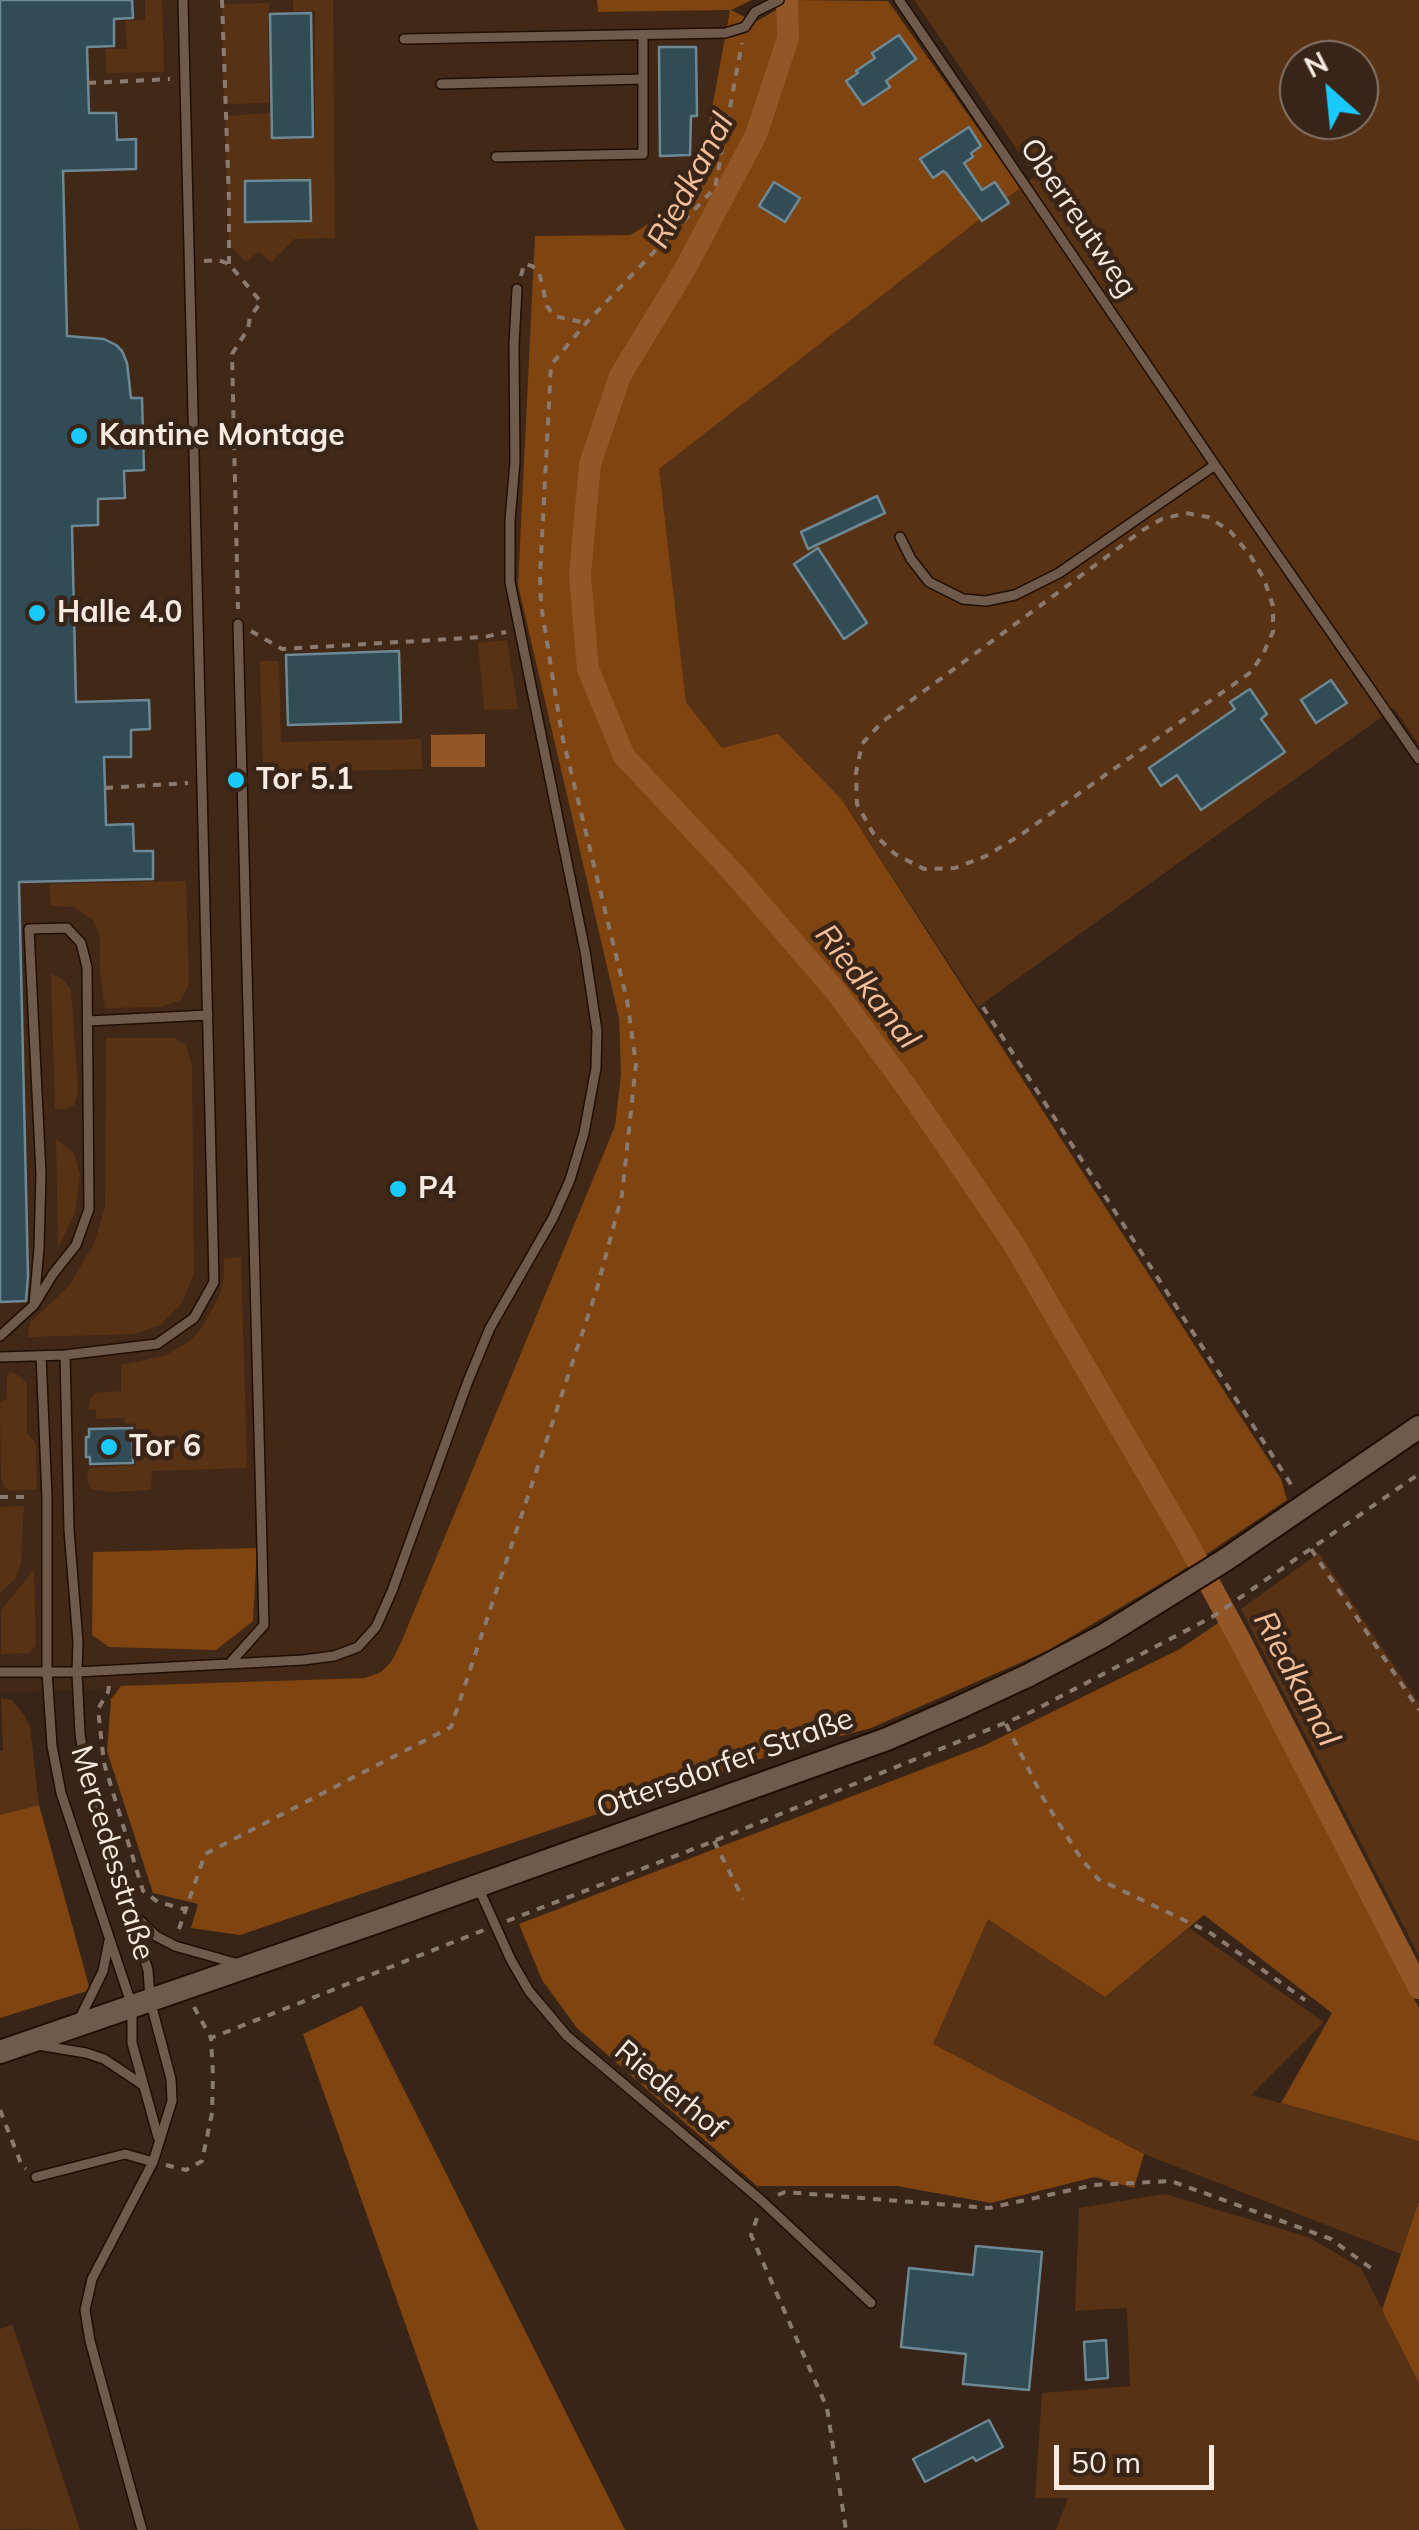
<!DOCTYPE html>
<meta charset="utf-8">
<style>
body{margin:0}
#map{position:relative;width:1419px;height:2530px;overflow:hidden;background:#392518;font-family:Mulish,sans-serif}
canvas{display:block}
.north{position:absolute;left:1279px;top:40px;width:100px;height:100px;box-sizing:border-box;background:#392518;border:2px solid #857468;border-radius:50%;rotate:333deg;font-size:28px;font-weight:700;line-height:40px;text-align:center;color:#f7eae1}
.north::after{content:'';display:block;margin:auto;width:35px;height:45px;background:#1acafc;clip-path:polygon(50% 0,100% 100%,50% 72%,0 100%)}
.scale{position:absolute;left:1054px;top:2445px;width:160px;height:45px;box-sizing:border-box;border:5px solid #f7eae1;border-top:0;padding-left:12px;font-size:30px;line-height:35px;white-space:nowrap;color:#f7eae1;-webkit-text-stroke:8px #392518;paint-order:stroke}
</style>
<div id="map">
<canvas width="1419" height="2530"></canvas>
<div class="north">N</div>
<div class="scale">50 m</div>
</div>
<script>
const ctx = document.querySelector('canvas').getContext('2d');
ctx.lineJoin = 'round';
function fillPath(path, color) {
  ctx.fillStyle = color;
  ctx.fill(path, 'evenodd');
}
function shape(rows) {
  const path = new Path2D();
  for (const r of rows) {
    path.moveTo(r[0], r[1]);
    for (let i = 2; i < r.length; i += 2) path.lineTo(r[i], r[i + 1]);
  }
  return path;
}
function strokePath(path, color, width, dash) {
  ctx.strokeStyle = color;
  ctx.lineWidth = width;
  ctx.lineCap = dash ? 'butt' : 'round';
  ctx.setLineDash(dash || []);
  ctx.stroke(path);
}
function write(font, color, halo, rows, align = 'center') {
  ctx.font = font + ' Mulish,sans-serif';
  ctx.lineWidth = 9;
  ctx.setLineDash([]);
  ctx.textBaseline = 'middle';
  ctx.strokeStyle = halo;
  ctx.fillStyle = color;
  for (const [text, x, y, turn = 0] of rows) {
    ctx.save();
    ctx.translate(x, y);
    ctx.rotate((+turn || 0) * Math.PI / 180);
    ctx.textAlign = isNaN(turn) ? turn : align;
    if (halo) ctx.strokeText(text, 0, 0);
    ctx.fillText(text, 0, 0);
    ctx.restore();
  }
}
fillPath(shape([
 [0,0,597,0,598,12,730,10,696,195,630,235,535,236,619,1018,621,1074,615,1126,400,1645,391,1662,381,1672,365,1678,0,1693]
]), '#422917');
fillPath(shape([
 [145,0,162,0,164,72,106,73,106,49,127,49,125,21,145,20],
 [293,0,333,0,335,238,294,239,272,262,258,252,246,262,233,249,229,241,225,116,271,113,272,139,315,138,315,11,293,11],
 [914,0,1419,0,1419,745,1394,708,978,1007,842,800,722,748,686,702,658,469,1035,176],
 [1299,60,1359,60,1359,120,1299,120],
 [270,3,268,11,269,103,224,104,222,4],
 [507,640,518,709,484,710,478,643],
 [260,661,279,661,281,742,421,739,422,769,263,773],
 [186,881,189,984,181,1000,161,1007,105,1008,100,971,100,937,93,920,74,907,51,906,49,884],
 [51,974,61,978,71,989,78,1091,74,1105,65,1109,55,1109],
 [106,1038,174,1038,186,1045,192,1067,194,1273,182,1303,160,1325,135,1334,28,1337,30,1323,69,1286,94,1244,105,1207],
 [56,1139,74,1153,80,1174,75,1213,58,1247],
 [241,1257,247,1468,152,1471,151,1490,110,1492,91,1489,87,1480,89,1468,136,1465,136,1424,125,1423,124,1418,96,1419,96,1410,88,1409,90,1399,95,1393,121,1391,121,1365,164,1356,189,1342,201,1329,219,1297,224,1278,224,1259],
 [10,1371,21,1377,27,1384,27,1433,36,1444,37,1489,12,1491,5,1488,1,1478,0,1403,7,1398,7,1378],
 [24,1506,21,1563,15,1579,0,1593,0,1507],
 [1319,1553,1419,1703,1419,1956,1241,1609],
 [34,1569,36,1645,29,1653,1,1654,1,1611],
 [1,1698,12,1700,24,1715,30,1727,39,1805,0,1815,0,1751,3,1750],
 [988,1918,1105,1997,1189,1928,1324,2022,1251,2095,1419,2141,1419,2201,1401,2254,1144,2154,932,2044],
 [1165,2194,1308,2237,1361,2268,1419,2383,1419,2530,1056,2530,1068,2498,1035,2498,1042,2393,1130,2386,1127,2308,1075,2311,1079,2208],
 [12,2325,18,2341,80,2530,0,2529,0,2329]
]), '#583214');
fillPath(shape([
 [597,0,752,0,731,10,755,22,794,0,888,1,1020,188,659,469,686,702,722,748,778,734,842,800,1281,1479,1287,1500,1177,1574,1047,1651,871,1728,781,1752,240,1935,191,1928,198,1904,153,1893,107,1751,111,1699,121,1686,365,1678,381,1672,391,1662,400,1645,615,1126,621,1074,619,1018,518,585,535,236,630,235,696,195,730,10,598,12],
 [257,1548,253,1621,216,1650,109,1647,92,1635,93,1552],
 [1221,1621,1419,2008,1419,2141,1281,2103,1332,2013,1204,1915,1105,1997,988,1919,933,2044,1144,2154,1134,2188,1095,2177,991,2203,897,2186,757,2186,577,2028,542,1980,519,1924,983,1746,1180,1649],
 [39,1805,90,1990,0,2018,0,1815],
 [362,2006,625,2530,478,2530,303,2034],
 [1419,2201,1419,2383,1382,2310]
]), '#7f440f');
fillPath(shape([
 [485,734,485,767,431,767,431,735]
]), '#935626');
strokePath(shape([
 [787,0,788,38,756,135,685,269,620,376,590,464,580,575,588,669,624,756,729,868,834,989,908,1089,1013,1243,1182,1533,1240,1640,1419,1988]
]), '#935626', 22);
const building = shape([
 [0,0,132,0,133,18,114,19,114,46,87,47,89,113,116,113,117,140,136,139,136,169,63,171,67,336,104,339,116,345,122,351,127,363,131,398,142,398,144,470,124,471,125,498,98,499,98,525,72,526,76,702,149,700,150,729,131,730,131,757,104,757,105,788,106,825,133,824,134,851,153,851,153,879,19,882,28,1276,26,1301,0,1302,0,0],
 [311,13,313,137,272,138,270,14,311,13],
 [899,35,916,59,886,81,890,87,863,105,846,81,858,73,856,71,875,58,872,53,899,35],
 [659,47,696,47,697,116,691,116,690,155,660,156,659,47],
 [969,127,981,146,971,153,973,157,964,163,982,190,995,182,1009,203,982,221,946,173,943,171,933,178,920,159,969,127],
 [310,180,311,221,245,222,245,181,310,180],
 [774,182,800,198,785,222,759,206,774,182],
 [877,496,885,513,808,549,801,532,877,496],
 [818,548,867,623,844,639,794,564,818,548],
 [399,651,401,722,288,725,286,655,399,651],
 [1331,680,1347,703,1316,723,1301,700,1331,680],
 [1250,689,1267,714,1261,719,1285,752,1201,810,1177,775,1161,786,1149,768,1235,709,1230,702,1250,689],
 [132,1428,133,1463,90,1464,90,1457,86,1457,86,1437,89,1437,89,1429,132,1428],
 [976,2246,1042,2252,1029,2390,963,2384,966,2354,901,2347,909,2268,973,2275,976,2246],
 [1106,2340,1108,2378,1086,2380,1084,2342,1106,2340],
 [989,2420,1003,2447,976,2461,973,2457,925,2482,913,2459,989,2420]
]);
fillPath(building, '#314c56');
strokePath(building, '#6c8995', 2.5);
const service = shape([
 [899,0,1215,465,1419,759],
 [404,39,725,33,745,27,755,12,779,0],
 [441,84,643,79],
 [496,157,643,154,643,36],
 [900,537,911,559,929,582,963,599,986,601,1015,595,1059,573,1215,465],
 [88,1021,208,1015],
 [0,1336,34,1305,39,1248,41,1174,29,929,67,928,81,943,87,967,89,1209,76,1245,53,1274,34,1305],
 [65,1355,69,1530,78,1642,77,1672,80,1734,86,1773,98,1815,148,1970,150,2000,171,2079,172,2101,153,2162,92,2279,85,2310,90,2341,142,2530],
 [41,1356,47,1497,47,1672,52,1746,61,1793,132,2006,132,2043,158,2137],
 [0,1357,65,1355,157,1344,194,1318,214,1282,183,0],
 [231,1662,264,1625,238,624],
 [0,1672,77,1672,303,1660,334,1656,358,1647,376,1627,392,1591,468,1381,490,1328,553,1218,570,1180,584,1133,596,1068,597,1031,585,951,510,582,510,520,515,462,514,344,517,289],
 [478,1887,511,1960,529,1991,567,2036,762,2201,871,2303],
 [134,1915,156,1936,175,1946,235,1963],
 [79,2020,103,1971,109,1941],
 [38,2045,86,2053,104,2059,143,2085],
 [36,2177,125,2154,153,2162]
]);
const tertiary = shape([
 [0,2052,382,1920,887,1739,958,1708,1029,1675,1103,1636,1225,1560,1419,1427]
]);
strokePath(service, '#1f0e03', 12);
strokePath(tertiary, '#1f0e03', 26);
strokePath(shape([
 [222,0,229,201,229,264],
 [88,83,170,79],
 [204,261,218,260,229,264,261,302,250,317,248,329,232,354,238,609],
 [521,276,524,264,532,266,539,272,547,306,554,316,586,323],
 [143,435,178,434],
 [1186,513,1208,517,1230,531,1250,555,1264,579,1273,606,1273,632,1263,654,1251,672,1019,836,986,856,955,868,924,869,895,854,873,833,857,804,856,773,862,744,882,722,1143,530,1162,519,1186,513],
 [251,631,282,649,484,637,506,632],
 [105,788,188,783],
 [983,1007,1294,1489],
 [0,1497,30,1497],
 [1311,1549,1419,1710],
 [109,1686,108,1692,98,1709,104,1763,143,1891,158,1902,184,1909],
 [1006,1724,1043,1798,1080,1857,1098,1879,1209,1932,1305,2000],
 [714,1841,743,1899],
 [507,1921,714,1841,1029,1713,1212,1617,1419,1474],
 [179,1929,205,1854,451,1727,596,1292,622,1195,636,1064,627,1000,562,735,541,605,540,576,551,365,586,323,715,188,742,43],
 [194,2007,211,2038],
 [0,2110,22,2166,26,2169],
 [166,2165,186,2170,202,2161,212,2113,213,2075,211,2038,484,1930],
 [778,2195,785,2192,989,2208,1094,2185,1171,2181,1331,2239,1372,2269],
 [757,2218,751,2235,827,2408,846,2530]
]), '#8b7a6f', 4, [8, 8]);
strokePath(service, '#705a4b', 9);
strokePath(tertiary, '#705a4b', 22);
for (const [x, y, r, color] of [
 [79,436,10,"#1acafc"],
 [37,613,10,"#1acafc"],
 [236,780,10,"#1acafc"],
 [398,1189,10,"#1acafc"],
 [109,1447,10,"#1acafc"]
]) {
  const dot = new Path2D();
  dot.arc(x, y, r, 0, 2 * Math.PI);
  ctx.fillStyle = color;
  ctx.fill(dot);
  strokePath(dot, '#392518', 4);
}
write('30px', '#f7eae1', '#392518', [
 ["Oberreutweg",1078,218,56],
 ["Ottersdorfer Straße",725,1764,-20],
 ["Mercedesstraße",112,1853,73],
 ["Riederhof",670,2090,40]
]);
write('bold 30px', '#f7eae1', '#392518', [
 ["Kantine Montage",99,436],
 ["Halle 4.0",57,613],
 ["Tor 5.1",256,780],
 ["P4",418,1189],
 ["Tor 6",129,1447]
], 'left');
write('italic 32px', '#f5bf9a', '#392518', [
 ["Riedkanal",691,181,-62],
 ["Riedkanal",867,987,52],
 ["Riedkanal",1296,1679,62]
]);
</script>
